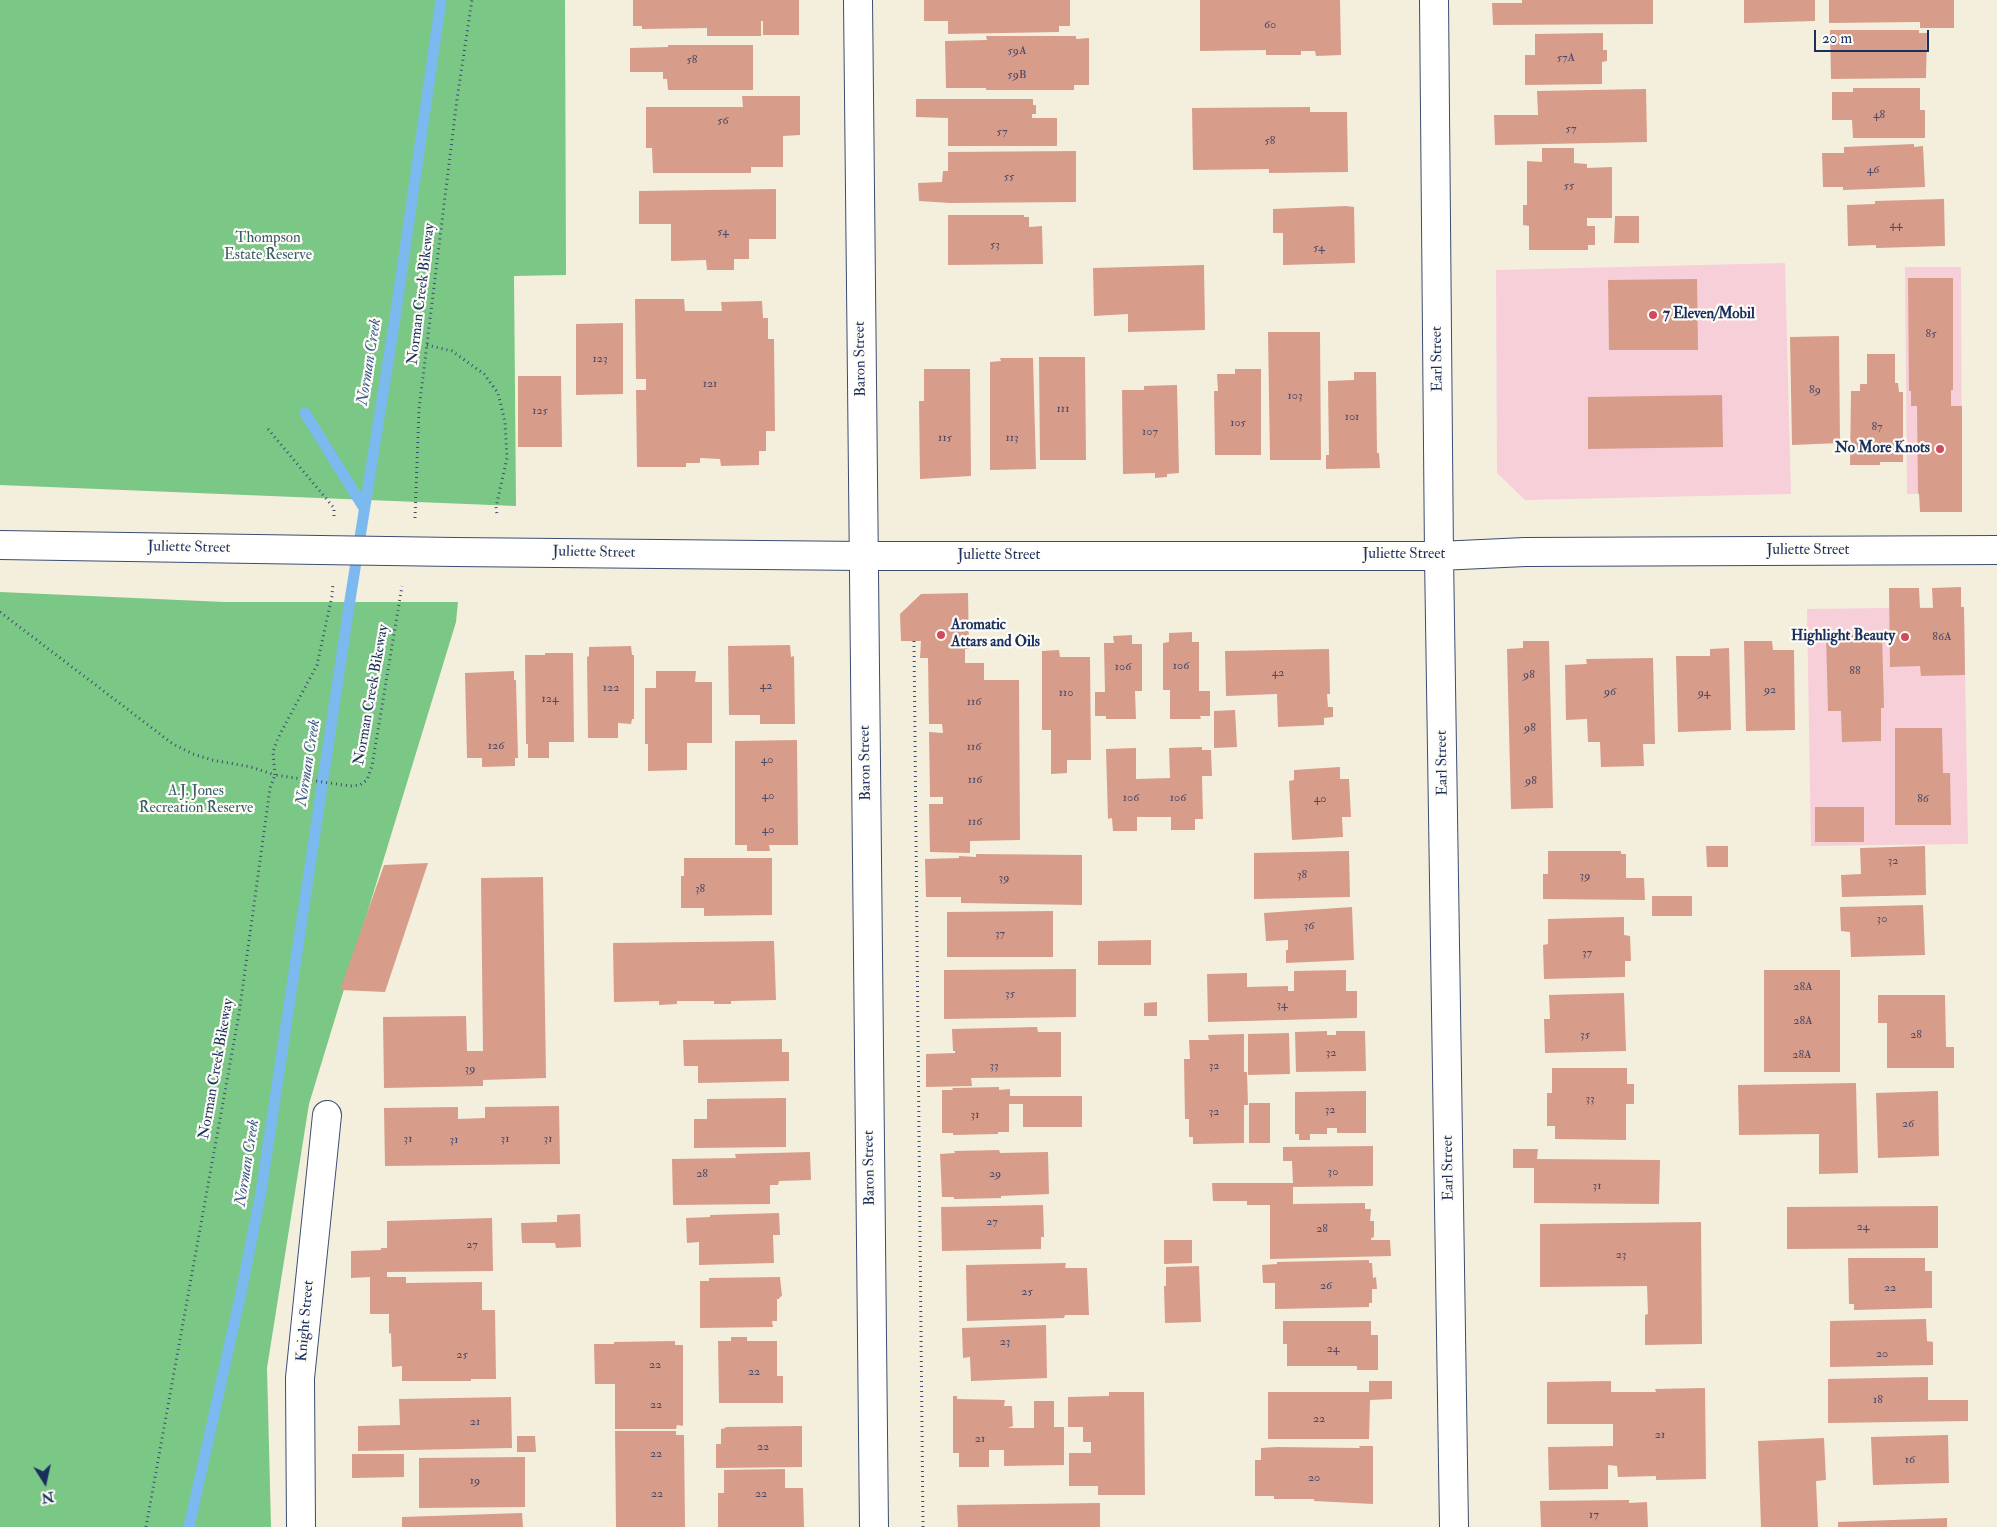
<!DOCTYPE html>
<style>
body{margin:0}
#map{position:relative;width:1997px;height:1527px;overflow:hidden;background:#f4efdd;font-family:"IM FELL Double Pica",serif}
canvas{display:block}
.north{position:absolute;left:20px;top:1457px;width:50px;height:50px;-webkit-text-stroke:4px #fdfcf7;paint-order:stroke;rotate:170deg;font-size:14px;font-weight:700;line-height:20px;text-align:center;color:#1b2f5e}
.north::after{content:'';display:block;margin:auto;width:18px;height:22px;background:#1b2f5e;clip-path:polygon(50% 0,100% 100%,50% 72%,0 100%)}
.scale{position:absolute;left:1814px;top:30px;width:115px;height:22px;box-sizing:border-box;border:2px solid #1b2f5e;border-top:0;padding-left:6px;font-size:15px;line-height:18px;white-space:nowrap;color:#1b2f5e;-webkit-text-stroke:4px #fdfcf7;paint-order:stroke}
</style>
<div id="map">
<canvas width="1997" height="1527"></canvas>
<div class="north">N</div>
<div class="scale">20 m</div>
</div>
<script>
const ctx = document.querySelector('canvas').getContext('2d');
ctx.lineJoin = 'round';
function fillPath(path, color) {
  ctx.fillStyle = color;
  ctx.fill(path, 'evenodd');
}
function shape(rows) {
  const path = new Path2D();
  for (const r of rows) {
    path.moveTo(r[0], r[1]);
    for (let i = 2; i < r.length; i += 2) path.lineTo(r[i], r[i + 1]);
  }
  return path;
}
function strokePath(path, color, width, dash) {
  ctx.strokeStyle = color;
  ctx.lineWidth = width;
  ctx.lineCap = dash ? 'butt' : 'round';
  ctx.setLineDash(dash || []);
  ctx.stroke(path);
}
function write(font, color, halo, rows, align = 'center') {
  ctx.font = font + ' "IM FELL Double Pica",serif';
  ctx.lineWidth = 4.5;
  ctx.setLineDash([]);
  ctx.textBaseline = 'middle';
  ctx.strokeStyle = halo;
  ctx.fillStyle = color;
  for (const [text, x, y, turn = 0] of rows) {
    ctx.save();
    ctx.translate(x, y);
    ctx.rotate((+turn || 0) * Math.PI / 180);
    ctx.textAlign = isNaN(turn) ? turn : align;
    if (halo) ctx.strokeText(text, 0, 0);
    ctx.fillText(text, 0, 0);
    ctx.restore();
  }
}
fillPath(shape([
 [1785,263,1791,494,1525,500,1497,473,1496,270],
 [1905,267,1961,267,1962,493,1907,494],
 [1964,607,1968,844,1811,846,1807,609]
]), '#f6cfd9');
fillPath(shape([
 [0,0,565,0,566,275,514,276,516,506,0,485],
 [0,592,224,602,458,602,456,622,309,1104,267,1368,271,1527,0,1527]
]), '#7bc785');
strokePath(shape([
 [305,413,364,508],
 [189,1527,241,1293,261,1192,350,600,395,318,441,0]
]), '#7cb9ef', 11);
fillPath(shape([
 [633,0,799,0,799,35,763,35,763,21,761,21,761,36,707,36,707,28,642,29,642,26,633,26],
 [924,0,1070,0,1070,26,1059,26,1059,32,948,34,948,21,924,21],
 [1200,0,1340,0,1341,55,1316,56,1315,51,1301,51,1301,55,1266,55,1266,50,1200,51],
 [1522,0,1653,0,1653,24,1493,25,1492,3,1522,3],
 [1744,0,1815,0,1815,21,1744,23],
 [1829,0,1954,0,1954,28,1920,28,1920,22,1829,23],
 [1830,30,1919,30,1919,33,1927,33,1926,78,1831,79],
 [1603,33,1603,50,1607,50,1607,61,1602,62,1602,84,1525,85,1525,55,1535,55,1535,34],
 [986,36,1076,36,1076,39,1089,38,1089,85,1074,85,1074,90,986,90,986,88,946,88,945,41,987,40],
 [668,45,753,45,753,90,668,90,667,79,663,79,663,72,630,72,630,48,668,47],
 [1853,88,1920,88,1920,110,1925,110,1925,138,1853,138,1852,120,1832,120,1832,92,1853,92],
 [1646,89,1647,142,1495,145,1494,115,1538,115,1537,91],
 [742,96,800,96,800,135,783,136,783,167,751,167,751,173,653,173,652,148,646,148,646,107,743,107],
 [916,99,1033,99,1033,105,1036,105,1036,114,1032,114,1032,118,1057,118,1057,146,948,146,948,118,916,117],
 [1310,107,1310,112,1347,112,1348,172,1269,173,1269,169,1193,170,1192,108],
 [1914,144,1914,147,1923,146,1925,187,1843,190,1843,187,1823,187,1822,153,1844,153,1844,147],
 [1542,148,1574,148,1574,163,1587,164,1587,168,1612,167,1612,218,1587,218,1587,226,1595,226,1595,245,1588,245,1588,250,1529,250,1529,226,1523,225,1523,205,1527,205,1527,161,1542,162],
 [1076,151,1076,202,950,203,919,201,918,183,942,182,943,171,948,171,948,152],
 [776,189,776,239,749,239,749,259,734,259,734,270,707,270,706,260,671,261,671,224,639,224,639,191],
 [1944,199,1945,246,1876,248,1876,245,1848,246,1847,205,1875,204,1875,201],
 [1346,206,1354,207,1355,263,1283,265,1283,233,1273,233,1273,209],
 [948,215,1024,215,1024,217,1029,217,1029,227,1042,226,1043,264,948,265],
 [1615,216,1639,216,1639,243,1614,243],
 [1204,265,1205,330,1128,332,1128,314,1094,316,1093,268],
 [1908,278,1953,278,1953,390,1951,390,1951,406,1962,406,1962,512,1920,512,1919,493,1918,494,1917,406,1911,406,1911,391,1909,391],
 [1697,279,1698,350,1609,350,1608,280],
 [635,299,684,299,685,311,722,311,721,302,762,301,763,318,768,318,768,339,774,339,775,431,766,431,766,451,759,451,759,465,721,466,720,459,700,458,700,463,686,463,686,467,637,467,636,390,646,390,646,379,636,379],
 [623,323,623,394,576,395,576,324],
 [1268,332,1320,332,1321,460,1270,460],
 [1839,336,1840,443,1792,445,1790,337],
 [1867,354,1895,354,1895,383,1898,383,1899,392,1903,392,1903,462,1880,462,1880,465,1850,465,1851,391,1860,391,1860,384,1867,384],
 [1039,357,1085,357,1086,460,1040,460],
 [1000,358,1033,358,1036,469,990,470,990,362,1001,361],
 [924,369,970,369,971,476,920,479,919,401,924,401],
 [1235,369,1261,369,1261,455,1215,455,1214,391,1218,391,1217,374,1235,374],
 [1354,372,1376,372,1377,453,1379,453,1380,468,1326,469,1326,455,1329,455,1328,381,1354,380],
 [518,376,561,376,562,447,518,447],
 [1177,385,1179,473,1167,474,1167,477,1155,478,1155,473,1123,474,1122,390,1144,390,1144,386],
 [1722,395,1723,447,1588,449,1588,397],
 [1961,587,1961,607,1964,607,1965,675,1921,676,1920,666,1890,667,1889,588,1919,588,1920,608,1933,608,1932,588],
 [968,593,969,649,965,649,965,663,984,663,984,680,1019,680,1020,840,970,841,970,853,930,852,929,804,943,804,943,797,930,797,929,732,943,733,942,724,929,724,928,658,920,658,921,641,901,641,900,614,921,594],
 [1192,632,1192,642,1199,642,1199,691,1210,691,1210,716,1200,716,1201,719,1170,719,1170,690,1163,690,1163,643,1169,642,1169,633],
 [1882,633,1884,708,1881,708,1881,741,1842,742,1841,711,1828,711,1826,634],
 [1132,635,1132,644,1142,644,1142,691,1135,691,1136,719,1106,719,1106,716,1095,716,1095,692,1105,692,1104,643,1114,643,1113,636],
 [1523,641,1549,641,1553,808,1511,809,1507,649,1523,648],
 [1744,641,1772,641,1773,650,1794,650,1795,730,1746,731],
 [790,645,791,657,794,656,795,724,760,724,760,715,729,715,728,646],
 [631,646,632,655,634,655,634,719,632,719,631,724,618,723,618,738,588,738,587,657,589,656,589,647],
 [1729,648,1731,730,1678,732,1676,656,1710,656,1710,649],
 [1329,649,1330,694,1327,694,1328,707,1333,707,1333,717,1324,718,1324,725,1278,727,1277,694,1226,696,1225,651],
 [1059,650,1060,657,1090,657,1091,760,1067,760,1067,773,1051,774,1051,730,1042,730,1042,651],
 [545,653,573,653,574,742,549,742,549,758,528,758,528,744,526,744,525,655,545,655],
 [1653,658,1655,744,1643,744,1644,766,1601,767,1600,742,1588,742,1587,719,1566,720,1565,665,1587,664,1586,659],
 [514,671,514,680,516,680,518,758,515,758,515,766,482,767,482,758,467,758,465,673],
 [656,671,696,671,695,682,712,682,712,743,687,743,687,770,648,771,648,744,645,744,645,688,656,688],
 [1235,710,1237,747,1214,748,1214,711],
 [1895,728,1942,728,1943,773,1950,773,1951,825,1895,825],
 [797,740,798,845,769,845,770,851,747,851,747,845,735,845,735,741],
 [1202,747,1202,750,1211,750,1212,776,1202,776,1203,819,1195,819,1195,830,1171,830,1171,817,1137,817,1137,831,1113,831,1112,818,1108,819,1106,749,1136,748,1136,779,1170,778,1169,748],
 [1340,767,1340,779,1349,779,1351,817,1342,817,1343,837,1292,840,1289,781,1294,780,1294,770],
 [1815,807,1864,807,1864,842,1815,842],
 [1706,846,1728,846,1728,867,1707,867],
 [1925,846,1926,895,1842,897,1841,875,1861,874,1860,848],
 [1349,851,1350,897,1254,899,1254,853],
 [1548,851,1621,851,1621,854,1626,854,1626,878,1644,878,1645,900,1543,899,1543,874,1548,874],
 [976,854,1082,855,1082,905,961,903,961,897,926,897,925,859,959,858,959,856,976,857],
 [684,858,772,858,772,915,704,916,704,908,681,908,681,876,684,876],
 [428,863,385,992,340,990,384,865],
 [543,877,546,1078,483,1080,483,1086,384,1088,383,1017,466,1016,467,1051,483,1051,481,878],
 [1652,896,1692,896,1692,916,1652,916],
 [1923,905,1925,955,1851,957,1850,932,1841,931,1840,907],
 [1352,907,1354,960,1286,963,1286,950,1288,950,1288,940,1266,941,1264,913],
 [1053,911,1053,957,947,957,947,912],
 [1624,917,1624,935,1630,936,1631,961,1625,961,1625,977,1544,979,1543,945,1548,944,1548,919],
 [1151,940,1151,965,1098,965,1098,941],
 [774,941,776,1000,731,1001,731,1004,714,1004,714,1001,677,1001,677,1004,659,1005,659,1001,614,1002,613,943],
 [1076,969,1076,1017,944,1019,944,970],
 [1346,970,1346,991,1357,991,1357,1018,1208,1022,1207,974,1247,973,1247,987,1288,986,1288,991,1294,991,1294,971],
 [1764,970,1840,970,1840,1072,1764,1072],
 [1624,993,1626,1051,1545,1053,1544,1019,1550,1019,1549,995],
 [1878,995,1945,995,1946,1047,1954,1047,1954,1068,1887,1068,1887,1023,1878,1023],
 [1157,1002,1157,1016,1144,1016,1144,1003],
 [1037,1027,1038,1032,1061,1032,1061,1077,971,1078,972,1086,926,1087,926,1054,955,1053,955,1051,953,1051,952,1029],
 [1327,1031,1327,1035,1336,1035,1336,1031,1365,1031,1366,1071,1296,1072,1295,1032],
 [1289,1033,1290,1074,1248,1075,1248,1034],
 [1244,1034,1244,1072,1247,1072,1248,1105,1244,1105,1244,1143,1193,1144,1193,1137,1189,1137,1189,1119,1185,1119,1184,1059,1190,1059,1189,1040,1209,1040,1208,1035],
 [782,1039,782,1052,789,1052,789,1081,698,1083,698,1066,684,1066,683,1040],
 [1552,1068,1627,1068,1627,1084,1634,1084,1634,1104,1626,1104,1626,1140,1555,1139,1555,1126,1547,1126,1547,1093,1552,1093],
 [1856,1083,1858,1173,1819,1174,1819,1134,1739,1135,1738,1085],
 [999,1087,999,1090,1010,1089,1010,1096,1082,1096,1082,1127,1023,1127,1023,1104,1009,1104,1009,1132,998,1132,998,1134,953,1135,953,1133,942,1133,942,1090,953,1090,952,1088],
 [1366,1091,1366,1133,1337,1133,1337,1128,1327,1128,1327,1134,1310,1134,1310,1140,1299,1140,1299,1134,1295,1134,1295,1092],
 [1938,1091,1939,1156,1878,1158,1876,1093],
 [786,1098,786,1147,694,1148,694,1119,707,1119,707,1099],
 [1249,1103,1270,1103,1270,1143,1249,1143],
 [559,1106,560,1164,385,1166,384,1108,458,1107,458,1119,485,1118,485,1107],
 [1373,1146,1373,1186,1293,1187,1293,1204,1365,1203,1365,1209,1371,1209,1370,1221,1374,1221,1374,1237,1371,1238,1371,1240,1390,1240,1391,1256,1270,1259,1270,1205,1247,1205,1247,1201,1213,1201,1212,1183,1293,1183,1292,1161,1283,1161,1283,1147],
 [1513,1149,1538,1149,1537,1159,1660,1160,1659,1204,1534,1203,1534,1168,1513,1168],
 [999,1150,1000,1153,1048,1152,1049,1194,1001,1196,1001,1198,954,1199,954,1197,942,1197,940,1154,955,1153,954,1151],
 [810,1152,811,1180,779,1181,778,1185,770,1185,770,1204,673,1205,672,1159,736,1158,735,1154],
 [1043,1205,1044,1237,1041,1237,1041,1249,942,1251,941,1207],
 [1938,1206,1938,1248,1787,1249,1787,1207],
 [779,1213,780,1235,773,1235,774,1263,699,1265,699,1242,687,1243,686,1218,710,1217,710,1215],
 [580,1214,581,1247,556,1248,555,1243,522,1243,521,1223,557,1222,557,1215],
 [492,1218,493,1271,387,1272,387,1277,406,1277,406,1283,482,1282,482,1310,495,1310,496,1379,471,1379,471,1381,402,1381,402,1366,392,1367,391,1333,389,1334,389,1314,370,1314,370,1277,351,1278,351,1251,381,1250,381,1248,387,1248,387,1221],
 [1701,1222,1702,1344,1645,1345,1645,1315,1648,1314,1647,1286,1540,1287,1540,1224],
 [1164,1240,1192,1240,1192,1263,1164,1264],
 [1848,1258,1925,1258,1925,1271,1932,1271,1932,1308,1854,1310,1854,1304,1849,1304],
 [1369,1260,1369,1263,1372,1263,1373,1278,1376,1277,1377,1289,1372,1289,1372,1303,1369,1303,1369,1307,1275,1309,1275,1283,1263,1283,1262,1265,1277,1264,1277,1262],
 [1066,1263,1065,1268,1087,1268,1089,1315,1065,1315,1064,1318,967,1321,966,1265],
 [1199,1266,1201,1322,1165,1323,1164,1286,1166,1286,1166,1267],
 [780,1277,782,1296,780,1297,779,1299,777,1299,777,1321,772,1321,773,1327,700,1328,700,1281,709,1281,709,1278],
 [1926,1319,1927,1341,1933,1342,1933,1365,1830,1367,1830,1321],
 [1283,1321,1371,1321,1371,1335,1378,1335,1378,1370,1357,1370,1357,1366,1287,1366,1287,1344,1283,1344],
 [1046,1325,1047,1378,971,1381,970,1357,963,1358,962,1328],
 [731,1337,747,1337,747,1341,777,1341,777,1376,783,1376,783,1403,719,1403,718,1341,731,1341],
 [675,1341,675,1345,683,1345,683,1426,677,1425,676,1429,615,1429,615,1384,595,1384,594,1344,614,1344,614,1342],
 [1928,1377,1928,1400,1968,1400,1968,1421,1828,1423,1828,1379],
 [1369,1381,1392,1381,1392,1399,1370,1400,1369,1439,1268,1439,1268,1392,1369,1392],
 [1611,1381,1611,1392,1656,1392,1655,1389,1705,1388,1706,1479,1656,1480,1656,1476,1618,1477,1617,1466,1608,1465,1608,1489,1549,1490,1548,1447,1613,1446,1613,1424,1547,1424,1547,1382],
 [1109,1392,1144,1392,1145,1495,1098,1495,1098,1486,1069,1486,1069,1453,1091,1453,1091,1442,1083,1442,1083,1427,1068,1427,1068,1397,1109,1396],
 [953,1396,957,1396,957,1399,1005,1400,1004,1406,1012,1406,1013,1426,1008,1428,1034,1428,1034,1401,1054,1401,1054,1427,1064,1427,1064,1465,1004,1466,1004,1450,989,1450,989,1467,959,1467,959,1453,953,1453],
 [511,1397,512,1448,358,1451,358,1426,400,1425,399,1399],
 [802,1426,802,1467,716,1468,716,1444,721,1444,721,1429,726,1428,725,1427],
 [615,1431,676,1431,676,1435,684,1435,685,1527,616,1527],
 [1948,1435,1949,1483,1873,1485,1871,1437],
 [517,1436,535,1436,536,1452,517,1452],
 [1824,1438,1826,1480,1816,1481,1818,1527,1761,1527,1758,1441],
 [1359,1446,1373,1446,1373,1504,1314,1501,1314,1499,1274,1499,1274,1496,1255,1496,1255,1460,1261,1460,1261,1448,1277,1447,1360,1448],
 [352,1454,404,1454,404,1477,352,1478],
 [525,1457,525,1507,419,1508,419,1458],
 [785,1469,785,1488,803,1488,804,1527,718,1527,718,1493,724,1493,724,1470],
 [1629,1500,1629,1503,1647,1502,1648,1527,1541,1527,1540,1501],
 [1100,1503,1100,1527,958,1527,957,1505],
 [522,1513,523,1527,402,1527,402,1517],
 [1947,1518,1947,1527,1838,1527,1838,1522]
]), '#d89c8a');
const minor = shape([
 [858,0,874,1527],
 [301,1527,300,1378,327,1115]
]);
const secondary = shape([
 [1434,0,1439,556,1454,1527],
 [0,545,320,550],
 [455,552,864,556,1439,556,1525,552,1997,550]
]);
strokePath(minor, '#3c4c71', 30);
strokePath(secondary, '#3c4c71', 30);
strokePath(shape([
 [427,345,452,351,484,374,498,393,505,422,507,458,496,507,497,515],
 [268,429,334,508,334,516],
 [415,518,419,409,457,99,472,0],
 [0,612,173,744,193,754,212,760,251,767,275,775,273,752,278,738,317,665,332,596,333,583],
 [914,641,923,1527],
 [146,1527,239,1014,270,788,275,775,350,786,360,785,367,780,372,766,402,586]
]), '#3c4c71', 3, [1, 4]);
strokePath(minor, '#fff', 28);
strokePath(secondary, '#fff', 28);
const secondaryBridge = shape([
 [320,550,455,552]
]);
strokePath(secondaryBridge, '#3c4c71', 30, []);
strokePath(secondaryBridge, '#fff', 28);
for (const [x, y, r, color] of [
 [1653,315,5,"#d1495b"],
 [1940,449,5,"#d1495b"],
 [941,635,5,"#d1495b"],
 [1905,637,5,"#d1495b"]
]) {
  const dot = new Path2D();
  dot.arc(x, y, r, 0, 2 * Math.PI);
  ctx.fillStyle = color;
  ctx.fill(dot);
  strokePath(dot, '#fdfcf7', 2);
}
write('12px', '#4a4a69', null, [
 ["60",1270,25],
 ["59A",1017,51],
 ["57A",1566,58],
 ["58",692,60],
 ["59B",1017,75],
 ["48",1879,115],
 ["56",723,121],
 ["57",1571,129],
 ["57",1002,132],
 ["58",1270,141],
 ["46",1873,170],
 ["55",1009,177],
 ["55",1569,186],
 ["44",1896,225],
 ["54",723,232],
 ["53",995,245],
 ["54",1319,248],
 ["85",1931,334],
 ["123",600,359],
 ["121",710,384],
 ["89",1815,390],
 ["103",1295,396],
 ["111",1063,409],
 ["125",540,411],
 ["101",1352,417],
 ["105",1238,423],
 ["87",1877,427],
 ["107",1150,432],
 ["115",945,438],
 ["113",1012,438],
 ["86A",1942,637],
 ["106",1181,666],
 ["106",1123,667],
 ["88",1855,671],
 ["42",1278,673],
 ["98",1529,675],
 ["42",766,686],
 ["122",611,688],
 ["92",1770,690],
 ["96",1610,692],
 ["110",1066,693],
 ["94",1704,693],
 ["124",550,699],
 ["116",974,702],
 ["98",1530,728],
 ["126",496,746],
 ["116",974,747],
 ["40",767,760],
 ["116",975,780],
 ["98",1531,781],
 ["40",768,796],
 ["106",1131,798],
 ["106",1178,798],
 ["40",1320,799],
 ["86",1923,799],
 ["116",975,822],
 ["40",768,830],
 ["32",1893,861],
 ["38",1302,875],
 ["39",1585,876],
 ["39",1004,878],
 ["38",700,889],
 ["30",1882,919],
 ["36",1309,926],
 ["37",1000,934],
 ["37",1587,953],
 ["28A",1803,987],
 ["35",1010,994],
 ["34",1282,1005],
 ["28A",1803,1021],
 ["35",1585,1035],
 ["28",1916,1035],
 ["32",1331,1053],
 ["28A",1802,1055],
 ["33",994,1066],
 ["32",1214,1066],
 ["39",470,1069],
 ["33",1590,1099],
 ["32",1330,1110],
 ["32",1214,1112],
 ["31",975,1115],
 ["26",1908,1124],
 ["31",408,1139],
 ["31",505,1139],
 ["31",548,1139],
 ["31",454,1140],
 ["30",1333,1172],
 ["28",702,1174],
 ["29",995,1174],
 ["31",1597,1186],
 ["27",992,1222],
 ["24",1863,1227],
 ["28",1322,1229],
 ["27",472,1245],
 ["23",1621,1255],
 ["26",1326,1286],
 ["22",1890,1288],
 ["25",1027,1292],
 ["23",1005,1342],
 ["24",1333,1349],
 ["20",1882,1354],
 ["25",462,1355],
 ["22",655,1365],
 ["22",754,1372],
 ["18",1878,1400],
 ["22",656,1405],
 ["22",1319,1419],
 ["21",475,1422],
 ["21",1660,1435],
 ["21",980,1439],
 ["22",763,1447],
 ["22",656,1454],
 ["16",1910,1460],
 ["20",1314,1478],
 ["19",475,1481],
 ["22",657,1494],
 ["22",761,1494],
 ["17",1594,1515]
]);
write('15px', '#385d6a', '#fdfcf7', [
 ["Thompson",268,239],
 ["Estate Reserve",268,256],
 ["A.J. Jones",196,792],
 ["Recreation Reserve",196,809]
]);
write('15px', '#1b2f5e', '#fdfcf7', [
 ["Norman Creek Bikeway",422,294,-83],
 ["Baron Street",861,359,-91],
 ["Earl Street",1438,359,-91],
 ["Juliette Street",189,548,1],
 ["Juliette Street",1808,551],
 ["Juliette Street",594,553,1],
 ["Juliette Street",1404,555],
 ["Juliette Street",999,556],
 ["Norman Creek Bikeway",372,695,-80],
 ["Baron Street",866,763,-91],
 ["Earl Street",1443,763,-91],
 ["Norman Creek Bikeway",217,1069,-80],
 ["Baron Street",870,1168,-91],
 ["Earl Street",1449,1168,-91],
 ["Knight Street",306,1321,-85]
]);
write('bold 15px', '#1b2f5e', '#fdfcf7', [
 ["7 Eleven/Mobil",1663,315],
 ["No More Knots",1930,449,"right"],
 ["Aromatic",951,626],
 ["Attars and Oils",951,643],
 ["Highlight Beauty",1895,637,"right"]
], 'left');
write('italic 16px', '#38588a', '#fdfcf7', [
 ["Norman Creek",370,362,-81],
 ["Norman Creek",309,763,-81],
 ["Norman Creek",248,1163,-81]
]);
</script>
